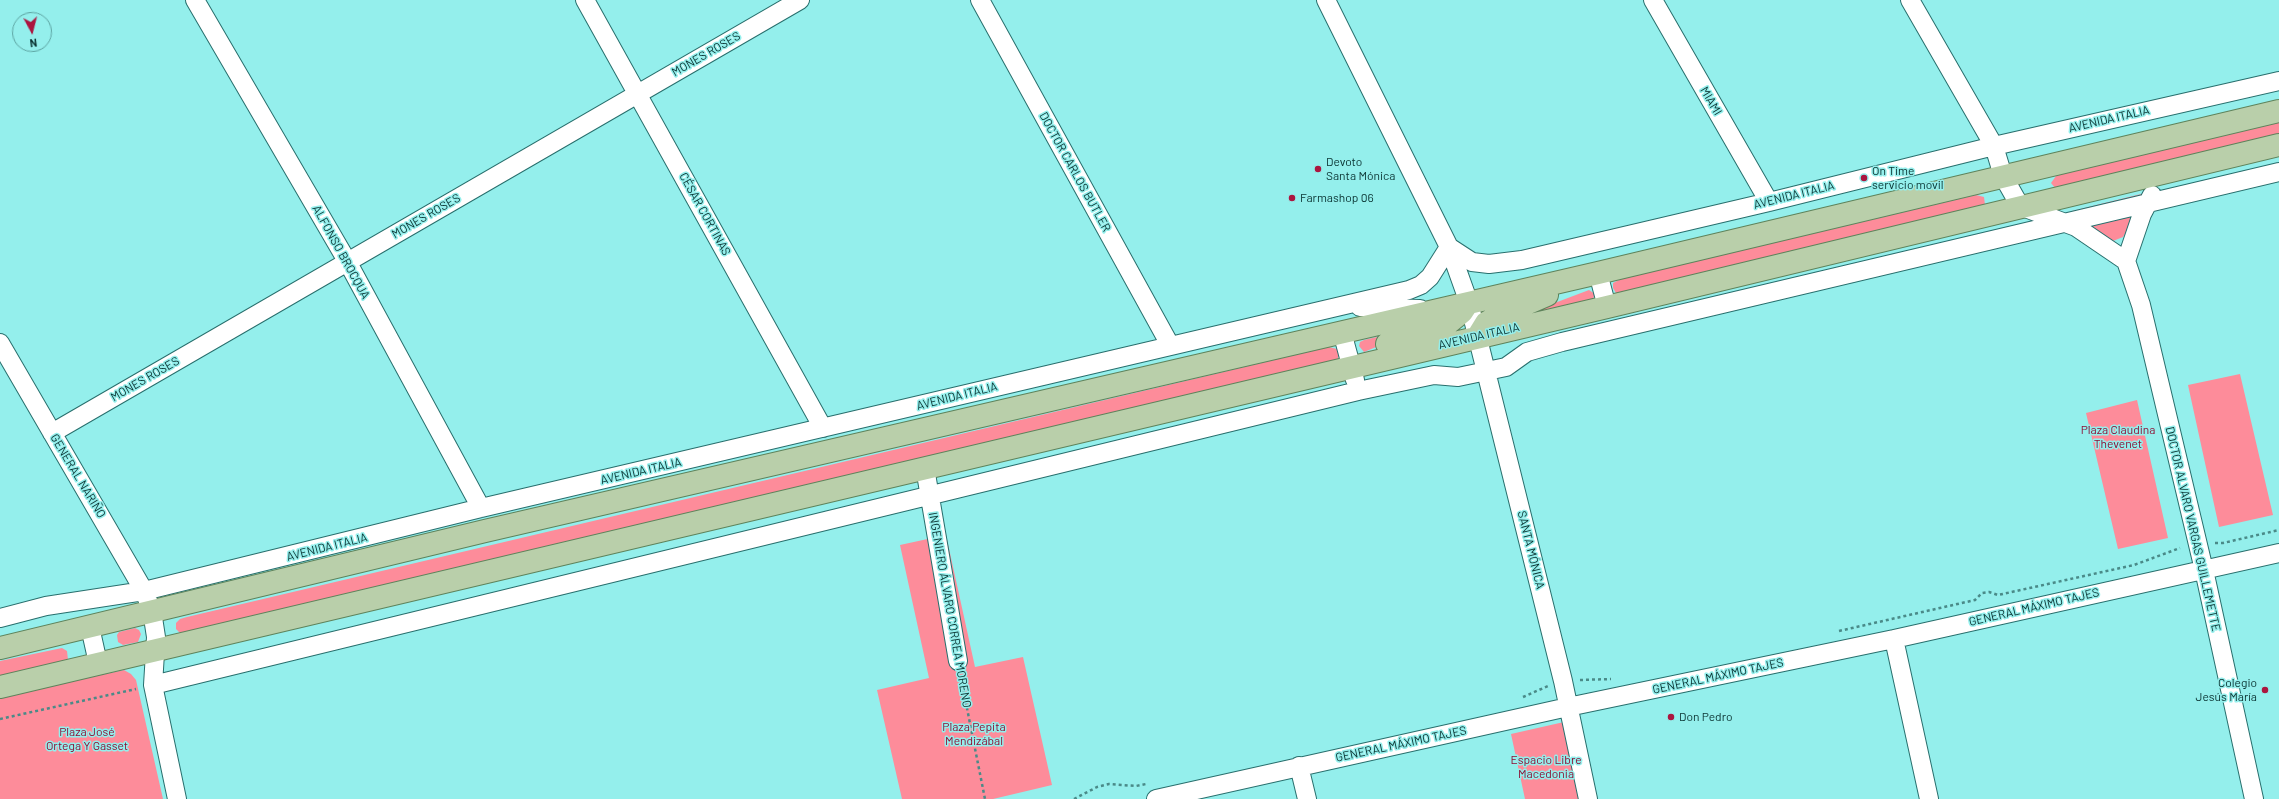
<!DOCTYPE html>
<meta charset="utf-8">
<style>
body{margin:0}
#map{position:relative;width:2279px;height:799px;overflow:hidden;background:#94efec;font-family:Barlow,sans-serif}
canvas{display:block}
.north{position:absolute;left:12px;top:12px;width:40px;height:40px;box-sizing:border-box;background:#94efec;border:1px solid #5ca3a1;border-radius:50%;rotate:173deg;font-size:11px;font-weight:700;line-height:16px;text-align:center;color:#093231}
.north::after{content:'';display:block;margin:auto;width:14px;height:18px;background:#ab153f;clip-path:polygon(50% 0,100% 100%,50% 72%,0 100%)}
</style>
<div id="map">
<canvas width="2279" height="799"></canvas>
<div class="north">N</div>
</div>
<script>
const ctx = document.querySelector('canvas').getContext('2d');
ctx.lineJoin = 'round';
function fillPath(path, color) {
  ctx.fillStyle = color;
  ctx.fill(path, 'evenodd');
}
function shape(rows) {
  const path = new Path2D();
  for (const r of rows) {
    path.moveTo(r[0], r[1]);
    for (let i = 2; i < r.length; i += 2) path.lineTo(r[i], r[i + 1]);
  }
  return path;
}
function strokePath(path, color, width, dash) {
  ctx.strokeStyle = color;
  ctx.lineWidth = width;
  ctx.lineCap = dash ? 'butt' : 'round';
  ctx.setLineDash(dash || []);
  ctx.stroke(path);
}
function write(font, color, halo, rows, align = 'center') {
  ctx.font = font + ' Barlow,sans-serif';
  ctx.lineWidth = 3;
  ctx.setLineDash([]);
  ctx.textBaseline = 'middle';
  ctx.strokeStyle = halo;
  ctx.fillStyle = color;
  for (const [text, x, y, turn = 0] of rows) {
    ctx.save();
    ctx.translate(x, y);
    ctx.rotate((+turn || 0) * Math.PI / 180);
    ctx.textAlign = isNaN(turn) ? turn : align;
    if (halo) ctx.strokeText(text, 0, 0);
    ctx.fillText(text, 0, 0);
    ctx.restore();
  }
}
fillPath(shape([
 [2279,122,2279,138,2056,189,2051,183,2056,176,2068,172],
 [2145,193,2148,195,2123,237,2113,241,2071,216,2072,211],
 [1976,195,1984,197,1985,205,1622,294,1616,293,1613,288,1613,283,1621,279],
 [1589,290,1595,294,1592,301,1531,316,1510,317,1552,304],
 [1432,324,1364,352,1359,346,1360,342,1364,340],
 [1329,347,1337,349,1339,356,1337,360,185,633,180,633,176,629,176,623,180,619,187,617],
 [2240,374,2273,515,2219,527,2188,385],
 [2137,400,2168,538,2118,549,2086,413],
 [946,535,975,667,1023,657,1052,785,993,799,902,799,877,690,929,678,900,545],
 [135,628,139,630,141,634,138,642,123,645,118,642,117,635,119,632],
 [62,648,67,651,68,660,0,677,0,661],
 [124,670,131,674,136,680,163,799,0,799,0,697],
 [1564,722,1581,799,1525,799,1511,734]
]), '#fd8c9a');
const minor = shape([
 [195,0,347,261,481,508],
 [585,0,823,428],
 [980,0,1170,345],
 [1326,0,1449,247,1469,303,1563,681,1588,799],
 [1653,0,1769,202],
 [1910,0,1994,146,2003,176,2020,206,2076,227,2126,261,2142,214,2152,195],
 [1449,247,1472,262,1489,264,1522,260,1769,202,1994,146,2279,81],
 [2126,261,2141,305,2204,570,2254,799],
 [1598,273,1607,307],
 [1360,307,1420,309],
 [1342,332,1355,380],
 [0,343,144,591,152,611,156,637,153,685,177,799],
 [52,433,800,0],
 [925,468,958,661],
 [0,618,46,606,144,591,481,508,1409,290,1421,285,1430,277,1449,247],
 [90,627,98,663],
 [1894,639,1929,799],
 [153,685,1358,391,1434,375,1458,377,1506,367,1527,352,1562,342,2279,172],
 [1299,766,1307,799],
 [1156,799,1568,707,1894,639,2279,553]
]);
const major = shape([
 [1478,336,1486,323,1496,317,1547,295],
 [1387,344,1446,325,1462,312,1468,303],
 [0,648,485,531,1598,273,2279,111],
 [0,687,1607,307,2279,145]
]);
strokePath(minor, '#286f6d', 20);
strokePath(major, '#5e835b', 24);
strokePath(shape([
 [2215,543,2223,543,2279,530],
 [1839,631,1975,600,1982,593,1989,592,1998,595,2134,565,2180,548],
 [961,678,985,799],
 [1580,680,1611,679],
 [1523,697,1548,686],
 [0,719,136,689],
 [1074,799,1097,787,1109,784,1136,786,1146,784]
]), '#4a8a88', 2.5, [3, 3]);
strokePath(minor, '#fff', 18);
strokePath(major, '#b9cfaa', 22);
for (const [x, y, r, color] of [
 [1318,169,4,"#ab153f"],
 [1864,178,4,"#ab153f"],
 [1292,198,4,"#ab153f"],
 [2265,690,4,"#ab153f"],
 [1671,717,4,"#ab153f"]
]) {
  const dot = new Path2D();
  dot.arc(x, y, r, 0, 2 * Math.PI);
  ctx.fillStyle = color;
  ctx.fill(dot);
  strokePath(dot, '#94efec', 1.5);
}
write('12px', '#093231', '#94efec', [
 ["MONES ROSES",706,54,-30],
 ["MIAMI",1711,101,60],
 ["AVENIDA ITALIA",2109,119,-13],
 ["DOCTOR CARLOS BUTLER",1075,172,61],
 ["AVENIDA ITALIA",1794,195,-14],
 ["CÉSAR CORTINAS",705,214,61],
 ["MONES ROSES",426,216,-30],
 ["ALFONSO BROCQUA",341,252,61],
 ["AVENIDA ITALIA",1479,336,-13],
 ["MONES ROSES",145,379,-30],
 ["AVENIDA ITALIA",957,396,-14],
 ["AVENIDA ITALIA",641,471,-13],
 ["GENERAL NARIÑO",78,476,59],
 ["DOCTOR ALVARO VARGAS GUILLEMETTE",2193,529,77],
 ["AVENIDA ITALIA",327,547,-14],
 ["SANTA MÓNICA",1531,550,76],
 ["GENERAL MÁXIMO TAJES",2034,607,-13],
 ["INGENIERO ÁLVARO CORREA MORENO",950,610,80],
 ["GENERAL MÁXIMO TAJES",1718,676,-12],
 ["GENERAL MÁXIMO TAJES",1401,744,-12]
]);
write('12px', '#093231', '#94efec', [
 ["Devoto",1326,162],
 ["Santa Mónica",1326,176],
 ["On Time",1872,171],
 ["servicio movil",1872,185],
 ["Farmashop 06",1300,198],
 ["Colegio",2257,683,"right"],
 ["Jesús María",2257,697,"right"],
 ["Don Pedro",1679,717]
], 'left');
write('12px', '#8d0e33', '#94efec', [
 ["Plaza Claudina",2118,430],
 ["Thevenet",2118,444],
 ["Plaza Pepita",974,727],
 ["Mendizábal",974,741],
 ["Plaza José",87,732],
 ["Ortega Y Gasset",87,746],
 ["Espacio Libre",1546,760],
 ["Macedonia",1546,774]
]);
</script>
